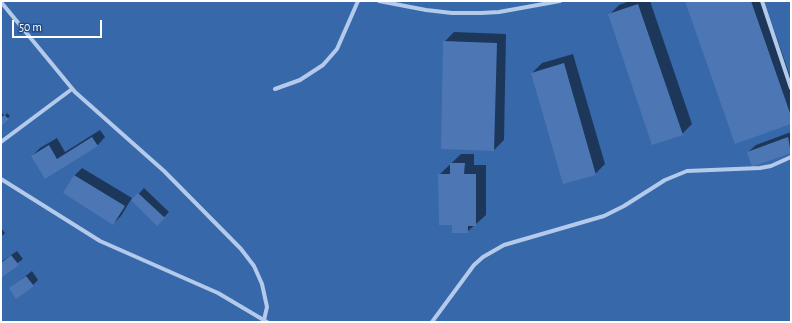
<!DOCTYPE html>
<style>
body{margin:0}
#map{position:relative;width:792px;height:323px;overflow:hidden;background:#234e8d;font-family:"Alegreya Sans",sans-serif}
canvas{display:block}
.frame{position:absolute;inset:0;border:2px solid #fff;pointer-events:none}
.scale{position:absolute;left:12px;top:20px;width:90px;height:18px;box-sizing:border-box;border:2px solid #fff;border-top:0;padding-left:5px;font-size:12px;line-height:14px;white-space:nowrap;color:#fff;-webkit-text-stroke:3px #234e8d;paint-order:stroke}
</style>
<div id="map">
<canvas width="792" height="323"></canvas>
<div class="frame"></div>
<div class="scale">50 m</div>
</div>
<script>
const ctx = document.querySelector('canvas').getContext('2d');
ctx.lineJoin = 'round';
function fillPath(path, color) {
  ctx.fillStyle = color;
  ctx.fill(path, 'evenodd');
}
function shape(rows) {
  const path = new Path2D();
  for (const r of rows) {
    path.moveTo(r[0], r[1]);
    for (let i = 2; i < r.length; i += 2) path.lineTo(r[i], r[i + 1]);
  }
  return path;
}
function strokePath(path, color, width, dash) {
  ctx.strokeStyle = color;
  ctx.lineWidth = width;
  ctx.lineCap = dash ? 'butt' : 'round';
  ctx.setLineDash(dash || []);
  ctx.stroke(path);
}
fillPath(shape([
 [1,1,791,1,791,322,1,322]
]), '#3768aa');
fillPath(shape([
 [630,1,650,1,692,124,682,134,609,15,619,5],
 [686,1,764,1,791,79,791,123],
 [454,32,506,34,504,140,494,150,444,42],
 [573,54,605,164,595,174,532,73,542,63],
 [1,112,5,116,7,113,10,116,1,125],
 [100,130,105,137,98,145,46,178,32,156,40,148,57,138,65,152],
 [791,132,791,152,753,165,748,152,756,145],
 [461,154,474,154,474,165,486,165,486,215,467,232,453,224,439,175],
 [82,168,132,198,121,216,113,224,64,193,75,175],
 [144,188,169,212,157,224,133,200],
 [1,228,5,233,1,237],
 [17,251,23,259,1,275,1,262],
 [32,271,38,280,33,285,10,288]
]), '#0007');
fillPath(shape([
 [685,1,751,1,791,116,791,124,735,144],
 [638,4,683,135,652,145,608,14],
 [443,41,497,43,494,151,441,149],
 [564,63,596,175,563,184,531,73],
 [4,115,9,119,1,126,1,118],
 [92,137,98,146,45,179,31,156,49,145,57,159],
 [788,137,791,153,752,167,747,152],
 [450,163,465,163,464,174,476,174,476,226,468,226,468,233,452,233,452,225,439,225,438,174,450,174],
 [74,175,125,206,113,225,63,193],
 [138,193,165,218,157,226,131,200],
 [11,255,19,265,1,278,1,263],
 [26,276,34,286,16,299,9,288]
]), '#4c77b4');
strokePath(shape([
 [379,1,426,10,452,13,481,13,499,12,560,1],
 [762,1,791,88],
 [1,2,75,92,164,171,241,249,254,266,262,284,267,307,264,320],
 [275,89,300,80,323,65,337,49,358,1],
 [1,142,72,89],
 [1,179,100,241,218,293,267,322],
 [432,322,474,265,483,257,504,245,604,216,624,206,665,180,687,171,760,168,771,166,791,157]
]), '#b3caeb', 4);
</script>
